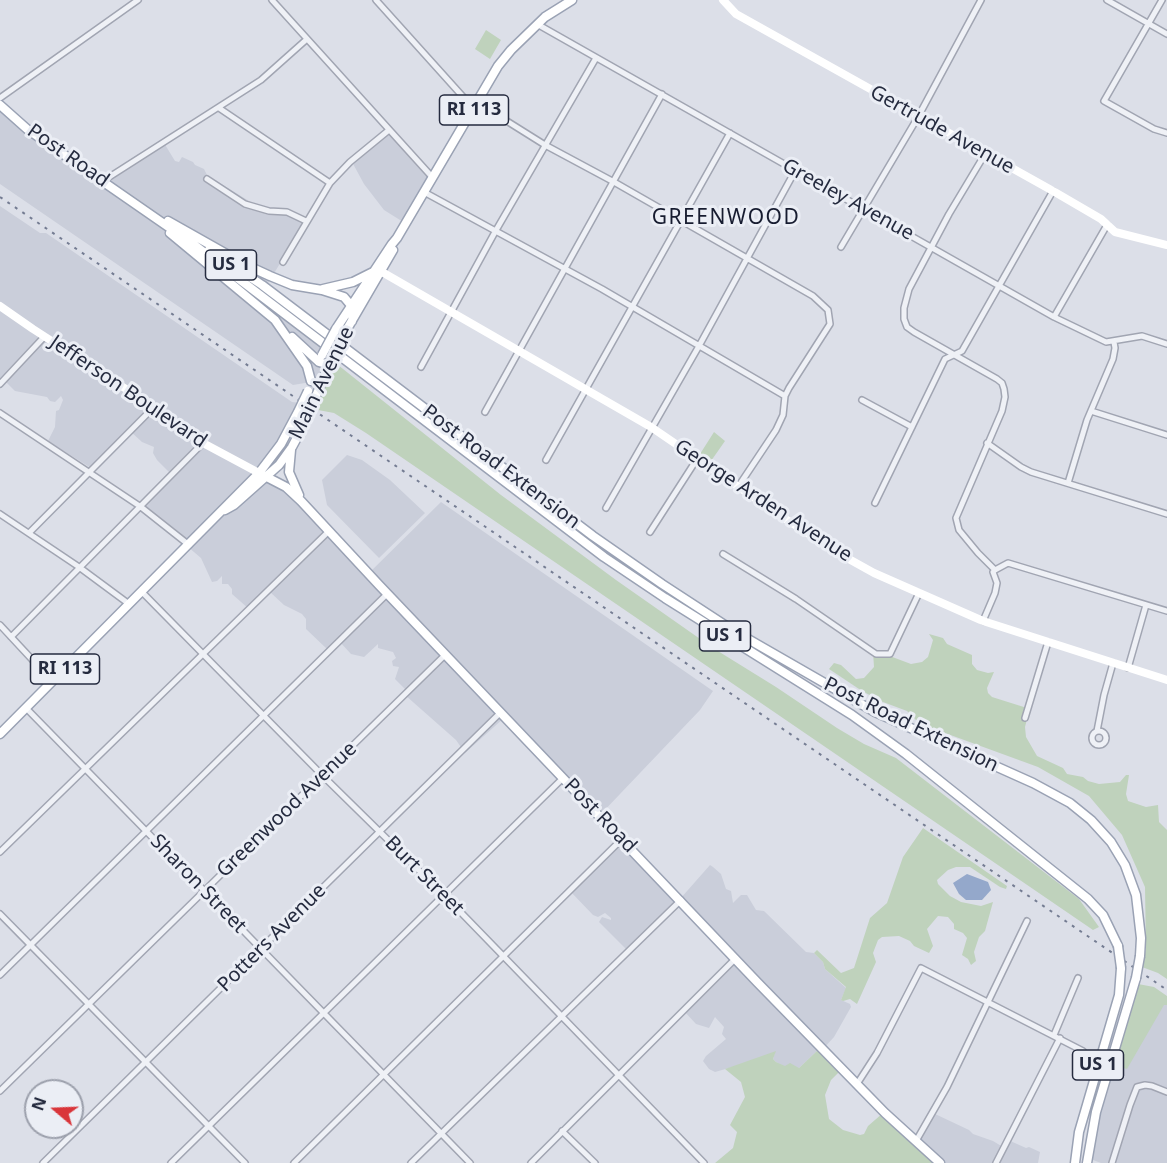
<!DOCTYPE html>
<style>
body{margin:0}
#map{position:relative;width:1167px;height:1163px;overflow:hidden;background:#dcdfe8;font-family:"Noto Sans",sans-serif}
canvas{display:block}
.north{position:absolute;left:24px;top:1079px;width:60px;height:60px;box-sizing:border-box;background:#ebeef5;border:2px solid #9ca0ac;border-radius:50%;rotate:289deg;font-size:16px;font-weight:700;line-height:24px;text-align:center;color:#252b3f}
.north::after{content:'';display:block;margin:auto;width:21px;height:27px;background:#d9353a;clip-path:polygon(50% 0,100% 100%,50% 72%,0 100%)}
</style>
<div id="map">
<canvas width="1167" height="1163"></canvas>
<div class="north">N</div>
</div>
<script>
const ctx = document.querySelector('canvas').getContext('2d');
ctx.lineJoin = 'round';
function fillPath(path, color) {
  ctx.fillStyle = color;
  ctx.fill(path, 'evenodd');
}
function shape(rows) {
  const path = new Path2D();
  for (const r of rows) {
    if (r.length === 3) {
      path.moveTo(r[0] + r[2], r[1]);
      path.arc(r[0], r[1], r[2], 0, 2 * Math.PI);
      continue;
    }
    path.moveTo(r[0], r[1]);
    for (let i = 2; i < r.length; i += 2) path.lineTo(r[i], r[i + 1]);
  }
  return path;
}
function strokePath(path, color, width, dash) {
  ctx.strokeStyle = color;
  ctx.lineWidth = width;
  ctx.lineCap = dash ? 'butt' : 'round';
  ctx.setLineDash(dash || []);
  ctx.stroke(path);
}
function write(font, color, halo, rows, align = 'center') {
  ctx.font = font + ' "Noto Sans",sans-serif';
  ctx.lineWidth = 6;
  ctx.setLineDash([]);
  ctx.textBaseline = 'middle';
  ctx.strokeStyle = halo;
  ctx.fillStyle = color;
  for (const [text, x, y, turn = 0] of rows) {
    ctx.save();
    ctx.translate(x, y);
    ctx.rotate((+turn || 0) * Math.PI / 180);
    ctx.textAlign = isNaN(turn) ? turn : align;
    if (halo) ctx.strokeText(text, 0, 0);
    ctx.fillText(text, 0, 0);
    ctx.restore();
  }
}
fillPath(shape([
 [0,106,100,179,137,155,164,143,175,161,179,162,182,157,193,162,195,165,204,169,207,175,257,206,270,211,287,211,306,221,265,288,340,349,318,396,310,392,311,382,293,385,0,184],
 [387,130,433,180,408,225,384,210,364,184,351,160],
 [0,206,40,233,46,233,292,402,308,404,297,437,275,475,301,494,316,509,368,574,441,502,713,691,700,710,600,815,504,718,465,753,456,740,405,695,406,690,395,679,399,667,393,666,392,661,396,658,393,652,378,648,378,644,364,657,351,654,339,641,327,649,306,629,306,619,302,614,284,605,270,592,249,609,232,594,232,589,228,584,222,584,222,576,217,581,212,582,201,558,141,507,171,474,157,460,153,453,154,447,142,442,130,431,91,468,48,441,55,427,56,411,59,410,63,400,61,396,55,402,50,401,47,397,15,391,5,381,0,385],
 [347,455,362,460,390,480,425,513,379,558,327,505,322,480],
 [621,839,680,899,710,865,713,867,721,874,726,889,731,891,733,903,741,895,747,895,756,910,764,911,806,952,814,953,823,962,825,969,846,988,841,1000,850,1004,851,1007,834,1037,823,1049,820,1048,799,1068,785,1067,776,1062,773,1059,775,1052,750,1062,715,1072,709,1069,703,1061,706,1056,726,1039,722,1034,724,1027,715,1017,709,1028,696,1024,684,1011,734,959,682,901,627,950,599,922,602,917,611,920,611,918,605,913,598,917,593,915,570,891],
 [1164,1004,1167,1005,1167,1163,1101,1163,1085,1157,1113,1065],
 [933,1113,969,1130,973,1134,993,1141,1003,1147,1008,1140,1026,1148,1029,1147,1040,1152,1038,1163,940,1163,917,1141]
]), '#caceda');
fillPath(shape([
 [486,30,501,40,490,59,475,49],
 [333,361,501,495,616,580,713,648,776,687,837,728,864,744,896,758,1079,899,1099,927,1093,930,366,433,334,413,318,410,318,397],
 [714,432,725,441,711,461,700,454],
 [929,634,943,638,947,644,972,655,972,664,977,670,988,673,994,672,987,688,988,693,992,697,1027,708,1028,715,1025,727,1026,737,1037,756,1063,768,1067,774,1083,777,1088,781,1099,784,1120,782,1126,775,1129,775,1126,794,1128,801,1146,807,1158,805,1159,822,1167,830,1167,979,1158,973,1142,967,1146,949,1145,887,1122,835,1089,796,1038,767,934,729,916,720,907,711,883,702,862,691,829,669,834,663,841,665,856,679,864,678,874,667,873,652,887,655,911,664,922,662,928,657,933,640],
 [923,828,1007,886,1006,889,1000,887,970,867,956,867,948,870,937,880,938,884,950,896,961,902,981,906,993,902,985,931,979,937,974,952,976,961,971,965,968,959,962,955,967,938,963,933,954,929,954,924,948,917,938,916,927,929,933,946,929,953,914,946,910,941,899,936,882,937,878,940,873,953,876,962,857,1004,850,999,843,1001,841,1000,846,987,825,969,823,962,814,953,817,950,841,973,854,968,870,918,887,903,903,857],
 [1138,984,1154,987,1167,996,1167,1005,1164,1005,1127,1069,1113,1065],
 [820,1048,842,1069,831,1080,825,1095,829,1119,843,1130,860,1135,864,1134,868,1126,883,1113,940,1163,715,1163,733,1148,737,1132,730,1125,745,1097,741,1082,725,1069,776,1051,773,1059,776,1062,785,1066,790,1063,799,1068]
]), '#bfd2bc');
fillPath(shape([
 [967,874,988,882,991,890,982,900,966,900,959,894,953,883]
]), '#94a8cb');
const street = shape([
 [272,0,433,178],
 [376,0,474,109],
 [1107,0,1167,34],
 [1162,0,1104,101,1154,129,1167,133],
 [537,24,1054,317,1106,342,1142,336,1167,344],
 [0,98,138,0],
 [478,103,545,145,614,182,813,296,828,310,830,324,789,388,785,396,783,415,776,430,738,487],
 [219,108,330,183],
 [207,179,245,204,269,211,287,212,306,221],
 [103,181,261,80,307,39],
 [424,192,602,289,785,396],
 [841,247,918,117,981,0],
 [283,262,330,183,350,162,389,130],
 [1054,317,1107,225],
 [421,367,495,232,596,58],
 [0,384,44,337],
 [862,400,912,427],
 [1091,411,1167,435],
 [485,412,662,94],
 [0,413,141,507,189,545],
 [987,443,1021,467,1031,472,1167,514],
 [546,460,730,133],
 [1068,483,1087,420,1113,359,1115,348,1114,342],
 [875,503,945,359,962,351,1053,191],
 [606,508,699,346,795,171],
 [0,514,79,567,129,604],
 [650,532,697,459],
 [29,533,153,408],
 [723,554,796,599,876,654,890,654,919,593],
 [995,570,1008,563,1167,611],
 [142,592,322,775,444,895,704,1163],
 [983,621,995,593,997,583,993,572,995,570,978,553,959,530,956,518,1002,411,1005,397,1004,389,1002,383,997,379,914,332,907,327,904,319,904,308,909,289,949,214,985,154],
 [0,625,53,682],
 [11,637,203,443],
 [1128,668,1146,605],
 [26,708,470,1163],
 [1025,718,1048,642],
 [1099,738,7],
 [1097,731,1104,695,1113,663],
 [0,852,329,531],
 [0,914,245,1163],
 [0,975,387,594],
 [1054,1035,1078,978],
 [857,1084,877,1053,921,968,1083,1051],
 [0,1091,445,655],
 [562,1131,595,1163],
 [916,1141,947,1087,1027,921],
 [43,1163,500,713],
 [171,1163,563,778],
 [294,1163,622,839],
 [411,1163,681,900],
 [531,1163,735,959],
 [996,1163,1060,1038],
 [1112,1163,1130,1105,1137,1087,1145,1085,1152,1086,1167,1092]
]);
const primary = shape([
 [0,105,27,129,193,244,604,557,665,598,852,715,906,754,1088,899,1103,915,1118,946],
 [168,221,246,265,270,276,292,285,322,290,344,297,354,309,352,321],
 [170,233,275,320,307,366,311,381],
 [209,250,262,285,593,536,662,584,734,631,875,712,1033,783,1070,803,1091,820,1111,842,1125,865,1136,895,1141,938,1140,956],
 [323,289,353,282,373,272],
 [336,329,392,244,397,238,498,66,511,50,545,17,572,0],
 [343,336,393,250],
 [292,337,319,362,329,365],
 [316,396,331,360],
 [291,450,289,472,299,495],
 [259,473,286,487,301,501,379,585,758,983,885,1113,940,1163],
 [225,510,234,505,279,465,292,447,307,419],
 [0,734,259,473,281,444,298,412],
 [1075,1163,1079,1132,1119,995,1121,968],
 [1087,1163,1096,1112,1136,978]
]);
strokePath(street, '#a1a5b2', 8);
strokePath(primary, '#9aa2b4', 11);
strokePath(street, '#eff1f6', 5);
strokePath(shape([
 [723,0,736,14,1053,191,1101,219,1115,232,1167,245],
 [382,272,651,427,781,516,838,553,874,573,983,621,1167,680],
 [0,306,33,329,126,389,203,443,259,473]
]), '#fff', 8);
strokePath(primary, '#fff', 8);
strokePath(shape([
 [0,197,1167,990]
]), '#747c92', 2, [3, 6]);
const primaryBridge = shape([
 [322,355,336,329],
 [331,360,343,336],
 [298,412,308,391],
 [307,419,316,396],
 [1118,946,1121,968],
 [1136,978,1140,956]
]);
strokePath(primaryBridge, '#9aa2b4', 11, []);
strokePath(primaryBridge, '#fff', 8);
for (const [x, y, w] of [
 [474,110,69],
 [231,265,51],
 [725,636,51],
 [65,669,69],
 [1098,1065,51]
]) {
  const box = new Path2D();
  box.roundRect(x - w / 2, y - 15, w, 30, 4.5);
  ctx.fillStyle = '#ebeef5';
  ctx.fill(box);
  strokePath(box, '#252b3f', 1.5);
}
write('bold 18px', '#252b3f', null, [
 ["RI 113",474,110],
 ["US 1",231,265],
 ["US 1",725,636],
 ["RI 113",65,669],
 ["US 1",1098,1065]
]);
write('20px', '#252b3f', '#ebeef5', [
 ["Gertrude Avenue",942,130,29],
 ["Post Road",68,156,35],
 ["Greeley Avenue",848,200,29],
 ["Main Avenue",322,383,-64],
 ["Jefferson Boulevard",128,392,34],
 ["Post Road Extension",501,467,37],
 ["George Arden Avenue",763,501,33],
 ["Post Road Extension",911,725,26],
 ["Greenwood Avenue",287,810,-44],
 ["Post Road",600,816,46],
 ["Burt Street",424,876,45],
 ["Sharon Street",198,884,46],
 ["Potters Avenue",272,938,-45]
]);
ctx.letterSpacing = '1.5px';
write('21px', '#171c30', '#ebeef5', [
 ["GREENWOOD",726,218]
]);
ctx.letterSpacing = '0px';
</script>
